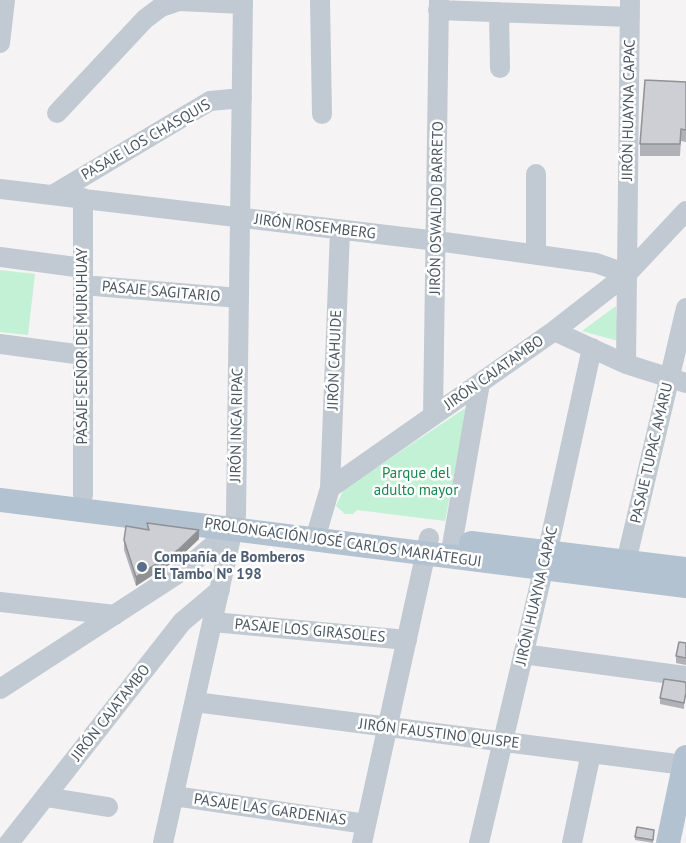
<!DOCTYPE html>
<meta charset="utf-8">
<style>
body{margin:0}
canvas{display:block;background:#f5f3f3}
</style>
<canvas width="686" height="843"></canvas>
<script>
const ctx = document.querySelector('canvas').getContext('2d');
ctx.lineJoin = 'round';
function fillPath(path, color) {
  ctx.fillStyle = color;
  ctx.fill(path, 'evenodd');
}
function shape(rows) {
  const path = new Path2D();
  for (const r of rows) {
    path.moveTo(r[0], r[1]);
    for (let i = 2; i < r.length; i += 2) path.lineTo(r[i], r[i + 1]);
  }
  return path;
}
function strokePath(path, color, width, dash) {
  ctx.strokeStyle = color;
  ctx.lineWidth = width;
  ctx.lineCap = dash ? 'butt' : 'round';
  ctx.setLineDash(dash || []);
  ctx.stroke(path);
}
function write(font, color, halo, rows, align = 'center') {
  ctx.font = font + ' "PT Sans",sans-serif';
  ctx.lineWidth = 5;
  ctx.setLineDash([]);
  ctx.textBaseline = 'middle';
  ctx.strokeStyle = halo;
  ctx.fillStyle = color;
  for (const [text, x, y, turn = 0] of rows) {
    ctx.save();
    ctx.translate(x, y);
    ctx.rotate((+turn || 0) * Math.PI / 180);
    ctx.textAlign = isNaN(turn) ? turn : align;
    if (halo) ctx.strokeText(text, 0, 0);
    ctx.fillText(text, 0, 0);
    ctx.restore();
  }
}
fillPath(shape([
 [0,270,35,274,28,335,0,332],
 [616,306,618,341,582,331],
 [467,407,445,521,357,510,353,514,345,514,336,506,344,489]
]), '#c3f1d5');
strokePath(shape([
 [320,0,322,114],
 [438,10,630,17],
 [499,12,500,68],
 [0,43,5,0],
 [57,113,145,19,161,7,179,1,243,4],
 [0,189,437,241,596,263,627,274],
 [54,194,210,101,242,98],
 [536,255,536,174],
 [0,257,83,268],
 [83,285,239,298],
 [554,331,626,364,686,383],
 [0,344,83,355],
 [626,364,630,0],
 [433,416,439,0],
 [330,488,340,231],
 [83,495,83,198],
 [315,539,330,488,554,331,627,274,686,211],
 [450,557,480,383],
 [626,562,686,308],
 [0,602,115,615],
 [213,622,407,640],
 [523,654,686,676],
 [0,689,185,569,233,528],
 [195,702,684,765],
 [174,796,366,824],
 [46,797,108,807],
 [9,843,182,622,220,590],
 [163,843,236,515,243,0],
 [362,843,429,538],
 [479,843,547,554,592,348],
 [572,843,591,753]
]), '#c1cad2', 20);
strokePath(shape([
 [0,500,686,586],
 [471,543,686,569],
 [668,843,686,757]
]), '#b3c2d1', 24);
fillPath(shape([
 [686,82,686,142,681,141,680,156,640,156,640,144],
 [147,523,199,539,178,559,136,586,124,550,124,540,147,530],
 [686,643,686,665,676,663,676,656],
 [685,682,684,709,660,704,660,698],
 [654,834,653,843,635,840,635,837]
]), '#b0b2b7');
fillPath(shape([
 [199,530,199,539,178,559,136,586,136,577]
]), '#909195');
const building = shape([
 [645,80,686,82,686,130,681,129,680,144,640,144,645,80],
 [147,523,199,530,178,550,136,577,124,540,126,526,149,530,147,523],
 [679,642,686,643,686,658,676,656,679,642],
 [664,679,685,682,686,684,686,692,684,703,660,698,664,679],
 [637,827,654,830,653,840,635,837,637,827]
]);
fillPath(building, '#cdcfd5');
strokePath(building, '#909195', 1.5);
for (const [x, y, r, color] of [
 [142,567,6,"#5c6f8a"]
]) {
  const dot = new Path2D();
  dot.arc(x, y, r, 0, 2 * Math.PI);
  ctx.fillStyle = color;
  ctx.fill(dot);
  strokePath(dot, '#fff', 2);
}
write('15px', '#4a5661', '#fff', [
 ["JIRÓN HUAYNA CAPAC",629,110,-89],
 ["PASAJE LOS CHASQUIS",146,140,-30],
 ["JIRÓN OSWALDO BARRETO",437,208,-89],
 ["JIRÓN ROSEMBERG",315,227,7],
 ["PASAJE SAGITARIO",161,292,5],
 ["PASAJE SEÑOR DE MURUHUAY",83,346,-90],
 ["JIRÓN CAHUIDE",335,360,-88],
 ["JIRÓN CAJATAMBO",494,373,-35],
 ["JIRÓN INCA RIPAC",237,425,-89],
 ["PASAJE TUPAC AMARU",652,453,-77],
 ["PROLONGACIÓN JOSÉ CARLOS MARIÁTEGUI",343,543,8],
 ["JIRÓN HUAYNA CAPAC",537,596,-77],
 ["PASAJE LOS GIRASOLES",310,631,5],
 ["JIRÓN CAJATAMBO",111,713,-52],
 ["JIRÓN FAUSTINO QUISPE",439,734,7],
 ["PASAJE LAS GARDENIAS",270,810,8]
]);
write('15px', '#17864f', '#fff', [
 ["Parque del",416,474],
 ["adulto mayor",416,491]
]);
write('bold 15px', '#4e5e75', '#fff', [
 ["Compañía de Bomberos",154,558],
 ["El Tambo Nº 198",154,575]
], 'left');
</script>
